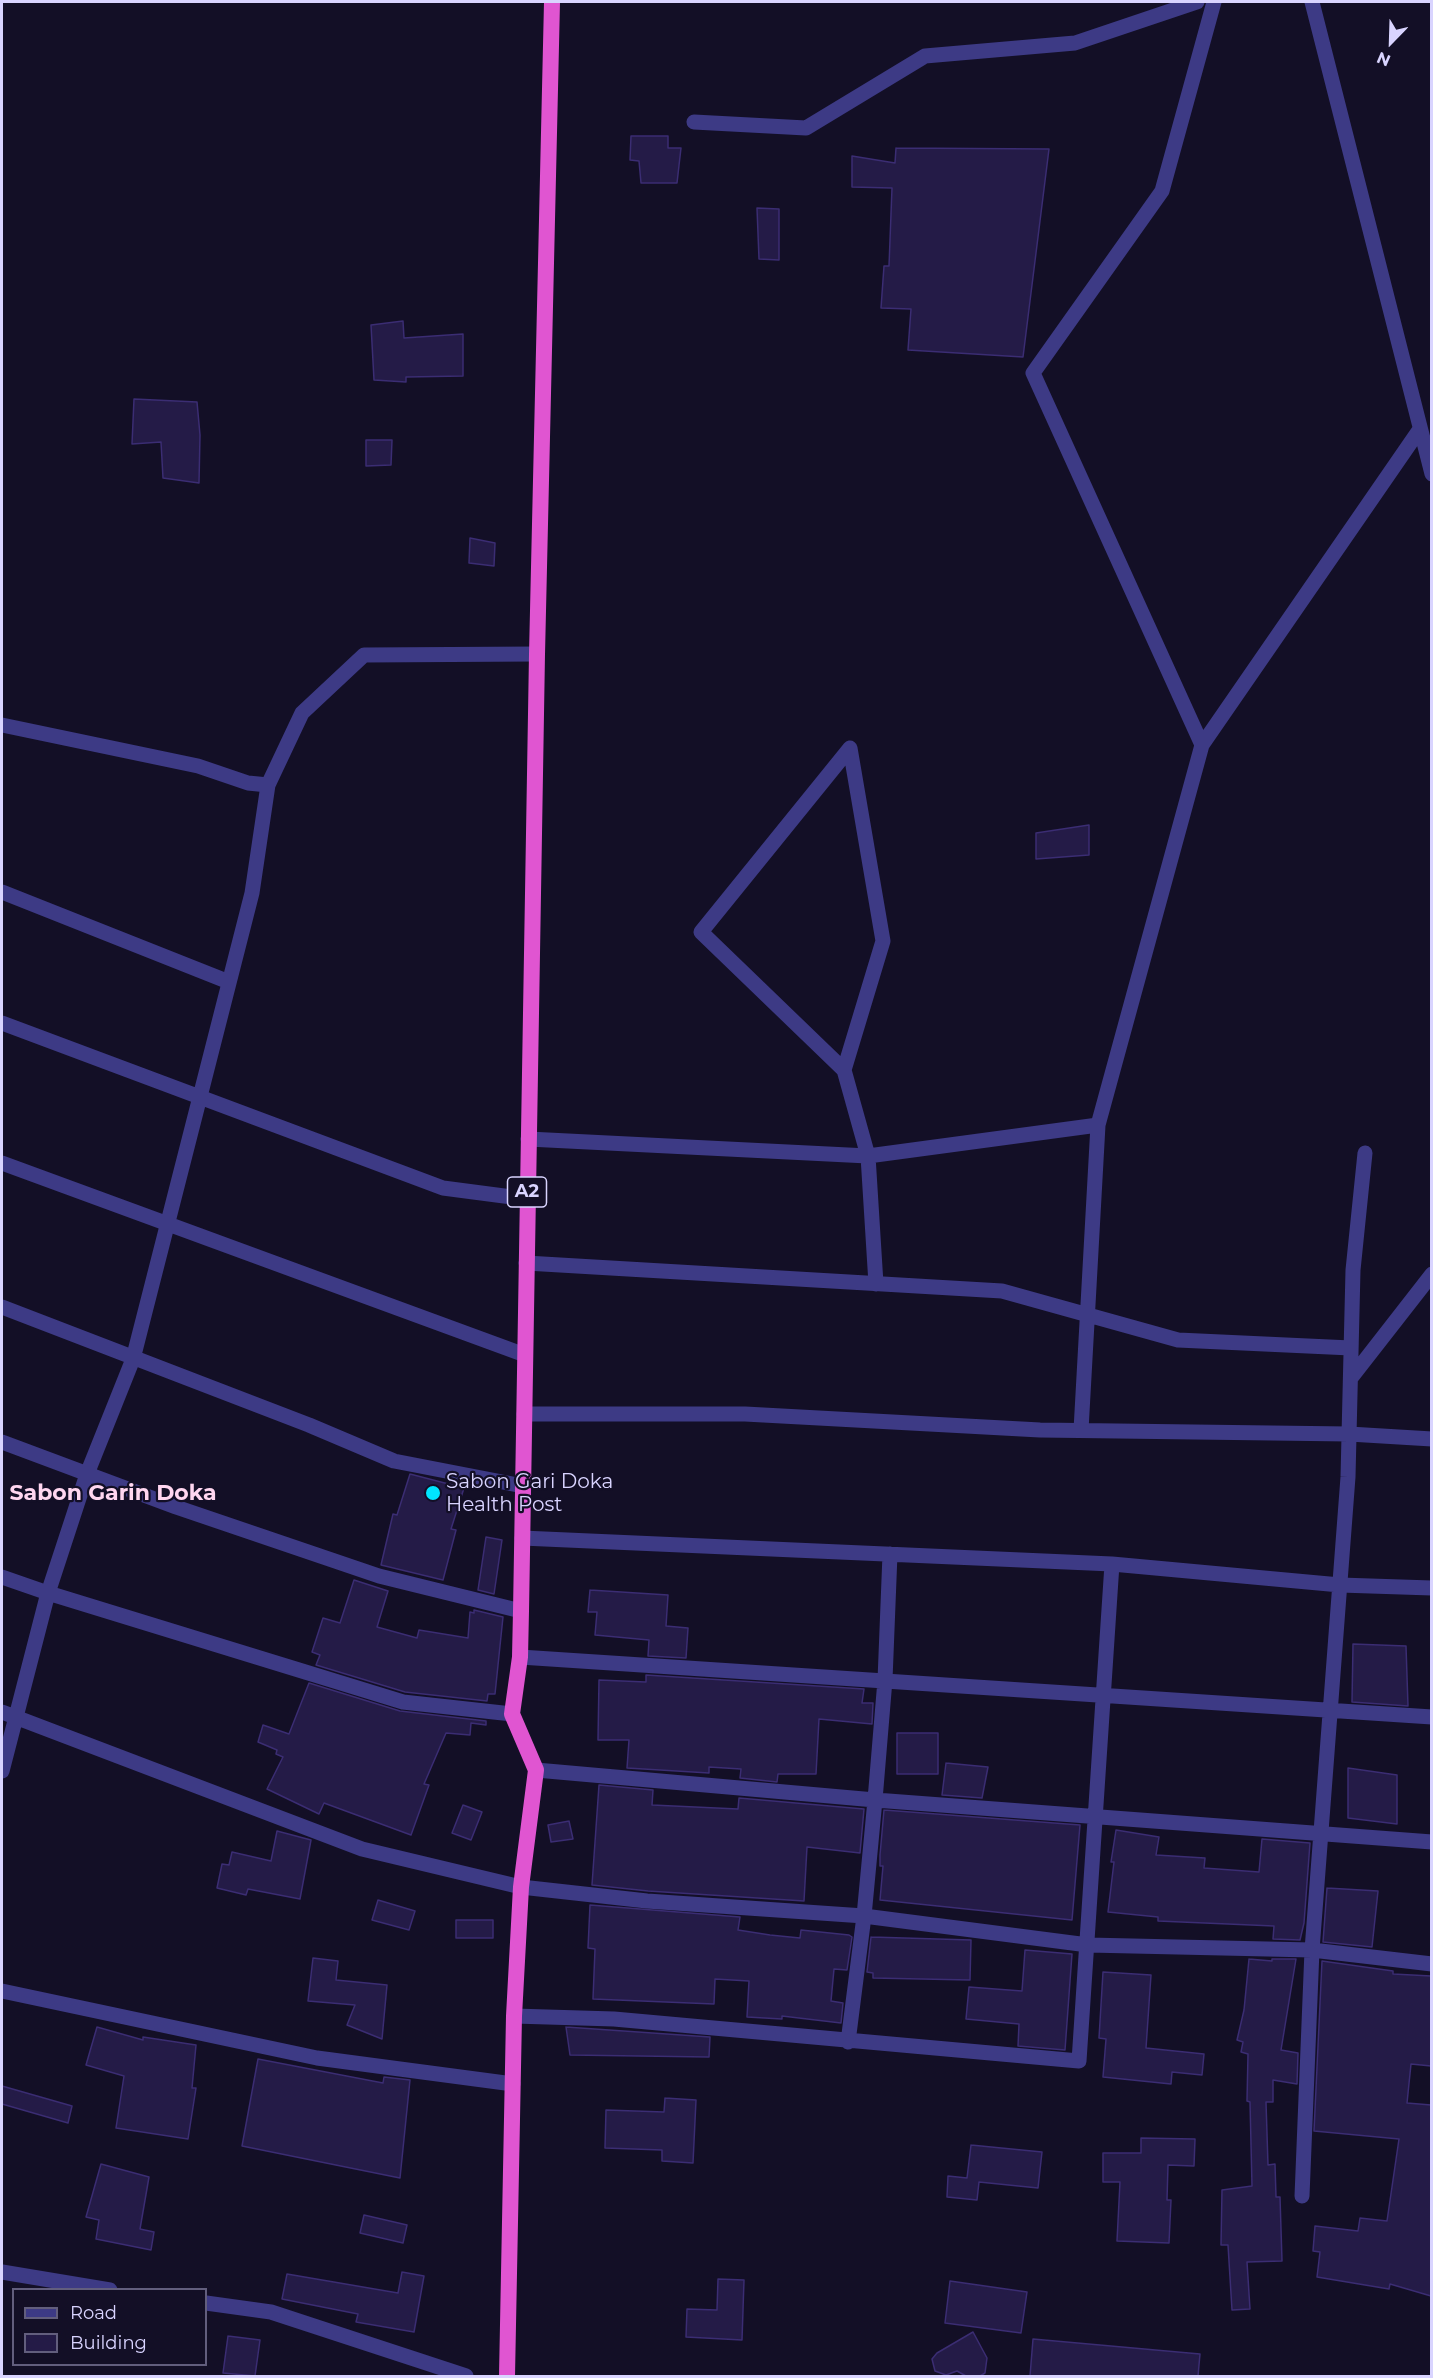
<!DOCTYPE html>
<style>
body{margin:0}
#map{position:relative;width:1433px;height:2378px;overflow:hidden;background:#130f26;font-family:Montserrat,sans-serif}
canvas{display:block}
.frame{position:absolute;inset:0;border:3px solid #d9d4ff;pointer-events:none}
.legend{position:absolute;left:12px;top:2288px;width:195px;height:78px;box-sizing:border-box;background:#130f26;border:2px solid #625e7d;margin:0;padding:8px 10px;list-style:none;font-size:18px;color:#d9d4ff}
.legend li{display:flex;align-items:center;gap:12px;height:30px}
.legend b{width:30px;border:2px solid #625e7d}
.north{position:absolute;left:1361px;top:12px;width:60px;height:60px;-webkit-text-stroke:4px #130f26;paint-order:stroke;rotate:203deg;font-size:16px;font-weight:700;line-height:24px;text-align:center;color:#d9d4ff}
.north::after{content:'';display:block;margin:auto;width:21px;height:27px;background:#d9d4ff;clip-path:polygon(50% 0,100% 100%,50% 72%,0 100%)}
</style>
<div id="map">
<canvas width="1433" height="2378"></canvas>
<div class="frame"></div>
<ul class="legend">
<li><b style="height:8px;background:#3d3a85"></b>Road</li>
<li><b style="height:16px;background:#241b47"></b>Building</li>
</ul>
<div class="north">N</div>
</div>
<script>
const ctx = document.querySelector('canvas').getContext('2d');
ctx.lineJoin = 'round';
function fillPath(path, color) {
  ctx.fillStyle = color;
  ctx.fill(path, 'evenodd');
}
function shape(rows) {
  const path = new Path2D();
  for (const r of rows) {
    path.moveTo(r[0], r[1]);
    for (let i = 2; i < r.length; i += 2) path.lineTo(r[i], r[i + 1]);
  }
  return path;
}
function strokePath(path, color, width, dash) {
  ctx.strokeStyle = color;
  ctx.lineWidth = width;
  ctx.lineCap = dash ? 'butt' : 'round';
  ctx.setLineDash(dash || []);
  ctx.stroke(path);
}
function write(font, color, halo, rows, align = 'center') {
  ctx.font = font + ' Montserrat,sans-serif';
  ctx.lineWidth = 4.5;
  ctx.setLineDash([]);
  ctx.textBaseline = 'middle';
  ctx.strokeStyle = halo;
  ctx.fillStyle = color;
  for (const [text, x, y, turn = 0] of rows) {
    ctx.save();
    ctx.translate(x, y);
    ctx.rotate((+turn || 0) * Math.PI / 180);
    ctx.textAlign = isNaN(turn) ? turn : align;
    if (halo) ctx.strokeText(text, 0, 0);
    ctx.fillText(text, 0, 0);
    ctx.restore();
  }
}
const building = shape([
 [631,136,668,136,668,148,681,148,677,183,641,183,639,161,630,160,631,136],
 [896,148,1049,149,1023,357,908,350,911,309,881,308,884,266,889,266,892,188,852,187,852,156,895,163,896,148],
 [757,208,779,209,779,260,759,259,757,208],
 [403,321,404,338,463,334,463,376,406,377,406,382,374,380,371,325,403,321],
 [134,399,197,402,200,435,199,483,163,478,161,442,132,444,134,399],
 [366,440,392,440,391,465,366,466,366,440],
 [470,538,495,543,494,566,469,563,470,538],
 [1089,825,1089,855,1036,859,1036,833,1089,825],
 [410,1474,464,1488,451,1529,456,1530,443,1580,381,1565,393,1514,397,1515,410,1474],
 [486,1537,502,1540,494,1594,478,1590,486,1537],
 [354,1580,388,1591,377,1627,417,1638,419,1630,468,1638,470,1612,474,1613,474,1610,503,1617,495,1694,488,1694,487,1701,405,1692,316,1665,320,1655,312,1652,323,1618,340,1623,354,1580],
 [590,1590,668,1595,666,1626,688,1628,686,1658,648,1656,649,1640,595,1635,597,1612,588,1612,590,1590],
 [1353,1644,1406,1646,1408,1706,1352,1702,1353,1644],
 [646,1675,864,1689,862,1703,873,1703,872,1724,819,1719,816,1774,778,1774,777,1782,740,1778,741,1769,709,1767,709,1773,627,1768,629,1740,598,1740,599,1680,646,1682,646,1675],
 [309,1683,400,1711,486,1721,486,1725,471,1723,470,1735,446,1733,424,1784,429,1785,411,1835,324,1803,319,1814,267,1789,283,1757,276,1754,277,1750,258,1742,263,1725,289,1734,309,1683],
 [897,1733,938,1733,938,1774,897,1774,897,1733],
 [946,1763,988,1767,982,1798,942,1795,946,1763],
 [1348,1768,1397,1775,1397,1824,1348,1818,1348,1768],
 [599,1785,653,1790,652,1805,738,1809,739,1798,864,1809,860,1853,807,1847,804,1901,648,1891,592,1885,599,1785],
 [463,1805,482,1812,471,1840,452,1833,463,1805],
 [884,1810,1080,1825,1072,1920,880,1900,883,1866,880,1866,880,1855,884,1810],
 [569,1821,573,1839,551,1842,548,1825,569,1821],
 [1116,1830,1159,1837,1156,1855,1205,1858,1204,1868,1259,1872,1262,1839,1310,1843,1304,1923,1300,1940,1273,1939,1274,1926,1158,1921,1158,1917,1108,1912,1114,1862,1111,1862,1116,1830],
 [277,1831,311,1840,300,1899,248,1889,246,1895,217,1888,222,1864,229,1865,232,1852,271,1861,277,1831],
 [1327,1888,1378,1891,1372,1947,1323,1942,1327,1888],
 [378,1900,415,1911,409,1930,372,1920,378,1900],
 [590,1905,740,1917,738,1930,770,1935,800,1938,801,1930,849,1935,852,1937,847,1970,834,1969,831,2001,843,2003,841,2023,782,2016,782,2019,747,2017,749,1981,715,1979,714,2004,593,1999,595,1949,588,1948,590,1905],
 [456,1920,493,1920,493,1938,456,1938,456,1920],
 [871,1937,971,1940,970,1980,873,1978,873,1973,867,1972,871,1937],
 [1025,1950,1072,1954,1065,2050,1018,2046,1019,2024,966,2019,969,1987,1022,1991,1025,1950],
 [313,1958,338,1961,336,1980,387,1985,382,2039,347,2025,355,2005,308,2001,313,1958],
 [1249,1959,1272,1961,1272,1959,1296,1959,1281,2050,1298,2053,1297,2084,1273,2080,1273,2102,1266,2102,1268,2165,1275,2164,1276,2197,1280,2197,1282,2261,1247,2262,1250,2309,1232,2310,1228,2245,1221,2245,1222,2190,1252,2186,1250,2102,1247,2101,1248,2054,1241,2052,1243,2042,1237,2040,1244,2010,1249,1959],
 [1322,1961,1393,1971,1393,1974,1431,1976,1431,2066,1411,2064,1407,2103,1431,2105,1431,2296,1390,2284,1389,2289,1317,2277,1320,2252,1313,2251,1315,2226,1358,2231,1360,2218,1387,2221,1399,2139,1314,2131,1322,1961],
 [1103,1972,1151,1975,1146,2048,1204,2054,1202,2075,1172,2072,1171,2084,1103,2077,1106,2039,1099,2038,1103,1972],
 [97,2027,143,2040,143,2037,196,2045,192,2088,196,2088,188,2139,116,2128,124,2076,86,2065,97,2027],
 [566,2027,710,2037,709,2057,570,2055,566,2027],
 [258,2059,383,2083,384,2077,410,2080,400,2178,242,2146,258,2059],
 [2,2086,72,2106,68,2123,2,2104,2,2086],
 [665,2098,696,2100,693,2163,662,2161,662,2150,605,2148,606,2110,664,2112,665,2098],
 [1141,2138,1195,2139,1194,2166,1168,2165,1167,2200,1171,2200,1169,2243,1117,2241,1120,2182,1103,2182,1103,2153,1141,2153,1141,2138],
 [971,2145,1042,2152,1038,2188,979,2182,977,2200,947,2197,948,2176,967,2178,971,2145],
 [101,2164,149,2177,140,2229,154,2232,151,2250,96,2239,99,2220,86,2217,101,2164],
 [364,2215,407,2225,403,2243,360,2233,364,2215],
 [402,2272,424,2276,414,2332,356,2322,358,2314,282,2299,287,2274,398,2293,402,2272],
 [718,2279,744,2280,742,2340,686,2337,687,2309,717,2310,718,2279],
 [950,2281,1027,2292,1021,2333,945,2323,950,2281],
 [973,2332,987,2358,985,2373,980,2376,966,2376,957,2371,946,2375,935,2371,932,2359,937,2353,973,2332],
 [228,2336,260,2340,255,2376,223,2373,228,2336],
 [1033,2339,1200,2354,1198,2376,1030,2376,1033,2339]
]);
fillPath(building, '#241b47');
strokePath(building, '#3b2d73', 1.5);
strokePath(shape([
 [1214,2,1162,191,1033,373,1202,745,1420,429],
 [1312,2,1432,474],
 [694,122,806,128,925,56,1075,43,1197,2],
 [2,725,198,766,248,783,268,785],
 [2,892,229,982],
 [2,1023,443,1188,527,1199],
 [844,1070,883,941,850,748,701,932,844,1070,868,1156,876,1284],
 [528,1139,868,1156,1098,1125],
 [2,1163,525,1355],
 [526,1263,1002,1291,1178,1340,1351,1348],
 [2,1307,309,1425,394,1461,523,1486],
 [1351,1378,1432,1274],
 [524,1414,745,1414,1040,1430,1349,1434,1432,1439],
 [1081,1430,1098,1125,1202,745],
 [2,1442,176,1507,379,1576,521,1611],
 [522,1538,1112,1564,1340,1585,1432,1588],
 [2,1577,48,1593,403,1702,512,1714],
 [520,1657,1432,1717],
 [2,1712,362,1849,521,1887,647,1901,864,1916,1088,1945,1312,1950,1432,1964],
 [536,1770,875,1800,1432,1842],
 [2,1771,48,1593,87,1474,133,1359,252,893,268,785,302,713,364,655,537,654],
 [2,1991,317,2058,513,2084],
 [514,2016,614,2019,1079,2061,1112,1564],
 [848,2042,864,1916,875,1800,885,1680,890,1554],
 [1302,2196,1312,1950,1348,1477,1353,1270,1365,1153],
 [2,2272,110,2290],
 [206,2303,271,2312,466,2376]
]), '#3d3a85', 15);
strokePath(shape([
 [507,2376,514,2016,521,1887,536,1770,512,1714,520,1657,521,1611,537,654,552,2]
]), '#e055d1', 16);
for (const [x, y, r, color] of [
 [433,1493,8,"#00e5ff"]
]) {
  const dot = new Path2D();
  dot.arc(x, y, r, 0, 2 * Math.PI);
  ctx.fillStyle = color;
  ctx.fill(dot);
  strokePath(dot, '#130f26', 2);
}
for (const [x, y, w] of [
 [527,1192,39]
]) {
  const box = new Path2D();
  box.roundRect(x - w / 2, y - 15, w, 30, 4.5);
  ctx.fillStyle = '#130f26';
  ctx.fill(box);
  strokePath(box, '#d9d4ff', 1.5);
}
write('bold 18px', '#d9d4ff', null, [
 ["A2",527,1192]
]);
write('20px', '#d9d4ff', '#130f26', [
 ["Sabon Gari Doka",446,1482],
 ["Health Post",446,1505]
], 'left');
write('bold 22px', '#ffd6f0', '#130f26', [
 ["Sabon Garin Doka",113,1494]
]);
</script>
